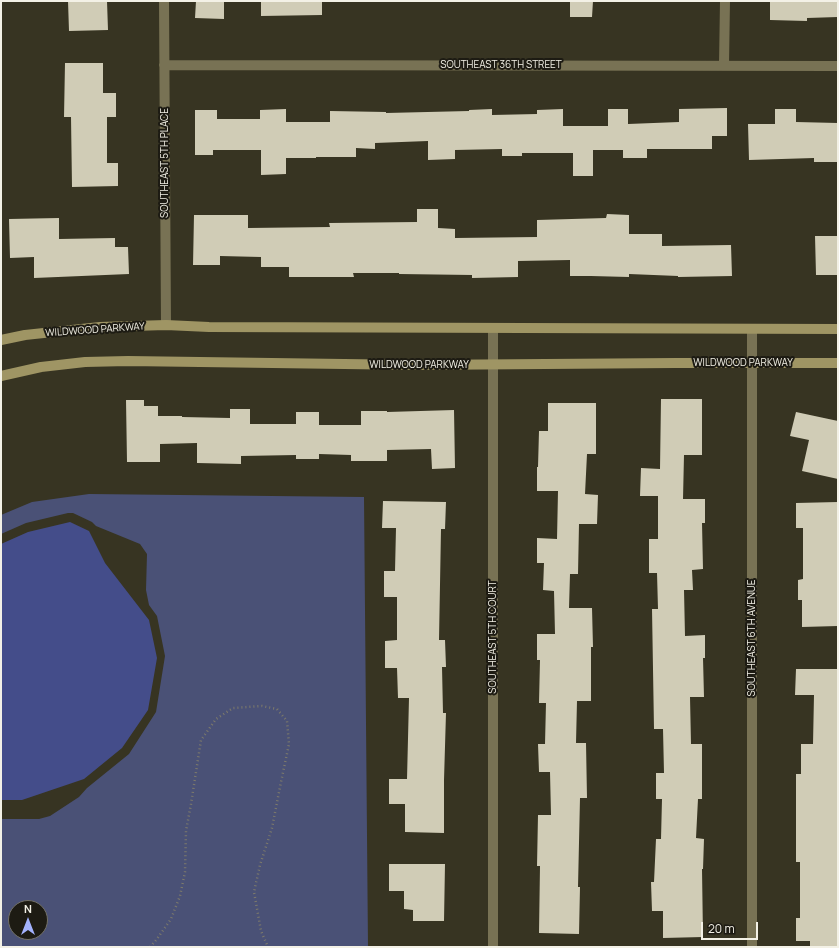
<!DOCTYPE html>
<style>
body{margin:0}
#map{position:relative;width:839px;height:948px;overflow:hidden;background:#373422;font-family:Manrope,sans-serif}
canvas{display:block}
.frame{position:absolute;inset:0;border:2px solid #f3f1e6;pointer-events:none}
.north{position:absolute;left:8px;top:900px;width:40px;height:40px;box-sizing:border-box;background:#1d1b13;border:1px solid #737167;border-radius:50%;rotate:0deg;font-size:11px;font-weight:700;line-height:16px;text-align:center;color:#f3f1e6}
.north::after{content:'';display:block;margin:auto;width:14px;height:18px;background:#a3b2fd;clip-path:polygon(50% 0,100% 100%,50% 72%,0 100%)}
.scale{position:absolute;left:701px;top:922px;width:57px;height:18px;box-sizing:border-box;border:2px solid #f3f1e6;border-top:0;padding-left:5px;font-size:12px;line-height:14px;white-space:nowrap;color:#f3f1e6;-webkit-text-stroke:3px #1d1b13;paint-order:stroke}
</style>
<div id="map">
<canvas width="839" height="948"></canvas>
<div class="frame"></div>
<div class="north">N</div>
<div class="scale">20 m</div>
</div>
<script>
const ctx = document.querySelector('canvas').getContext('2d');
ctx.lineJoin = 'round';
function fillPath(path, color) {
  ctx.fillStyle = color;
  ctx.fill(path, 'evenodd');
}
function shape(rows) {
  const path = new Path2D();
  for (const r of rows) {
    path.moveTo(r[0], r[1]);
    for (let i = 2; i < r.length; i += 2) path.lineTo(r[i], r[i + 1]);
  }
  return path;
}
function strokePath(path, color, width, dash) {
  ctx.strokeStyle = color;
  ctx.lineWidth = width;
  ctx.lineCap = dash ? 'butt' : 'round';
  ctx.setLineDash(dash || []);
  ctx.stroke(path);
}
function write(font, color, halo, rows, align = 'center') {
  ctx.font = font + ' Manrope,sans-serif';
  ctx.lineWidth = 4;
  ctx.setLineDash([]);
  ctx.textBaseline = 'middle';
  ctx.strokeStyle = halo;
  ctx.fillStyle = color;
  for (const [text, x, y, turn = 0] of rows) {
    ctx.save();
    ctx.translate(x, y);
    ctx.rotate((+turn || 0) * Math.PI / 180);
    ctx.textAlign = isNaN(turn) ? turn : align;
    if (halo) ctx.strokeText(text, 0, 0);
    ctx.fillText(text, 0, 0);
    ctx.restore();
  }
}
fillPath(shape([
 [89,494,364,497,368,947,1,947,1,819,39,819,50,816,79,797,87,788,129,754,156,712,165,656,157,616,149,605,146,590,147,554,140,544,96,526,92,522,73,513,68,513,26,523,1,534,1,515,32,502],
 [16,908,40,908,40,932,16,932]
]), '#4a5176');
fillPath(shape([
 [70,522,89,531,105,563,149,620,157,658,148,710,122,748,84,779,22,800,1,800,1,544,28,532]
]), '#444d8a');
fillPath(shape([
 [68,1,107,1,108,30,69,31],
 [196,1,224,1,224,19,195,18],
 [261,1,322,1,322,15,261,16],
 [570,1,593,1,592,17,570,17],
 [770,1,838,1,838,17,807,18,807,21,770,20],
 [65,63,103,63,103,93,116,93,116,117,107,117,107,163,118,163,118,186,72,187,71,117,64,117],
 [727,108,727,136,712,136,712,149,647,149,647,158,623,158,623,150,593,150,593,176,573,176,573,153,522,153,522,156,502,156,502,149,455,150,455,159,428,160,428,141,375,143,375,149,356,148,356,157,316,157,316,158,286,158,286,174,261,175,261,150,213,150,213,155,195,155,195,110,217,110,217,119,260,119,260,110,286,109,286,122,330,122,330,111,386,112,386,113,469,111,469,110,492,109,492,115,537,114,537,110,563,109,563,126,608,126,608,109,628,109,628,124,679,122,679,109],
 [775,109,796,109,796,122,838,123,838,162,814,162,814,158,749,160,748,124,775,124],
 [417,209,438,209,438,228,455,229,455,238,537,237,537,220,606,218,607,214,629,215,629,234,662,234,662,246,731,245,732,276,678,277,678,276,629,274,629,277,591,276,570,276,570,260,518,261,518,277,472,278,472,275,399,274,399,273,353,273,354,277,289,277,289,267,261,267,261,257,220,256,220,265,193,265,194,215,248,215,248,228,330,227,329,223,417,222],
 [59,218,59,239,115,238,115,247,128,247,129,274,34,278,34,257,10,258,9,219],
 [815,236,838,236,838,275,816,275],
 [661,399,702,399,702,455,684,455,683,499,705,499,705,523,702,523,703,569,692,570,693,590,684,590,685,636,705,635,705,658,703,658,704,697,690,697,691,744,702,744,702,799,698,799,696,838,704,839,703,869,702,869,703,937,663,938,663,911,652,911,651,882,654,882,656,839,661,839,662,799,656,799,656,773,664,773,663,729,654,729,652,609,658,609,657,573,649,573,649,539,658,539,658,496,640,496,641,468,660,469],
 [126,400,144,400,144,406,158,406,158,416,182,416,182,417,230,418,230,409,250,409,250,424,296,424,296,412,319,412,319,425,361,425,361,411,387,411,387,412,454,410,455,468,432,469,431,449,387,450,387,461,351,461,351,455,319,454,319,459,296,459,296,455,241,456,241,464,197,463,197,443,160,444,160,462,127,462],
 [548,403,596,403,596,454,587,454,585,494,598,495,597,524,579,524,578,574,570,574,569,608,592,608,593,647,591,647,591,701,577,701,576,743,586,743,587,798,580,798,578,887,580,887,579,934,539,933,540,866,537,866,538,815,551,815,550,772,539,772,538,744,545,744,546,703,539,703,540,660,537,660,537,634,555,634,554,591,543,590,544,563,537,563,537,538,557,539,558,491,537,491,537,467,538,467,539,431,548,431],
 [796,412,838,421,838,479,802,471,809,440,790,436],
 [383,501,446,502,445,529,441,529,439,640,445,640,446,667,442,667,443,713,446,713,444,780,444,833,405,832,405,804,389,804,389,779,407,779,409,698,398,698,397,668,385,668,385,641,397,640,397,597,384,597,384,571,395,571,396,528,382,528],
 [838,502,838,626,802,627,802,600,798,600,798,580,803,579,803,528,796,528,796,503],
 [796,669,838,669,838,947,810,947,810,941,796,941,796,918,800,918,800,862,796,862,796,774,801,774,801,744,813,744,814,695,795,695],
 [389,864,445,864,444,921,413,921,413,910,404,909,404,891,389,891]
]), '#d0ccb6');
strokePath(shape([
 [150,947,157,939,171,919,180,896,185,872,186,831,191,804,201,740,216,719,233,708,262,706,277,709,287,721,289,744,281,782,272,828,260,865,254,892,261,931,268,947]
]), '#7d7a6b', 2.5, [1, 3]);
strokePath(shape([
 [164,1,166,325],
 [164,65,838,66],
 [724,65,725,1],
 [493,947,493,328],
 [752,947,752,329]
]), '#787254', 10);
strokePath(shape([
 [1,340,25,335,100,327,166,325,209,327,838,329],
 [1,376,41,367,85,362,128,361,416,365,675,363,838,363]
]), '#9f9564', 10);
write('10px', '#f3f1e6', '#1d1b13', [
 ["SOUTHEAST 36TH STREET",501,65],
 ["SOUTHEAST 5TH PLACE",165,163,-90],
 ["WILDWOOD PARKWAY",95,330,-4],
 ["WILDWOOD PARKWAY",743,363],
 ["WILDWOOD PARKWAY",419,365],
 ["SOUTHEAST 5TH COURT",493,637,-90],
 ["SOUTHEAST 6TH AVENUE",752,638,-90]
]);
</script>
